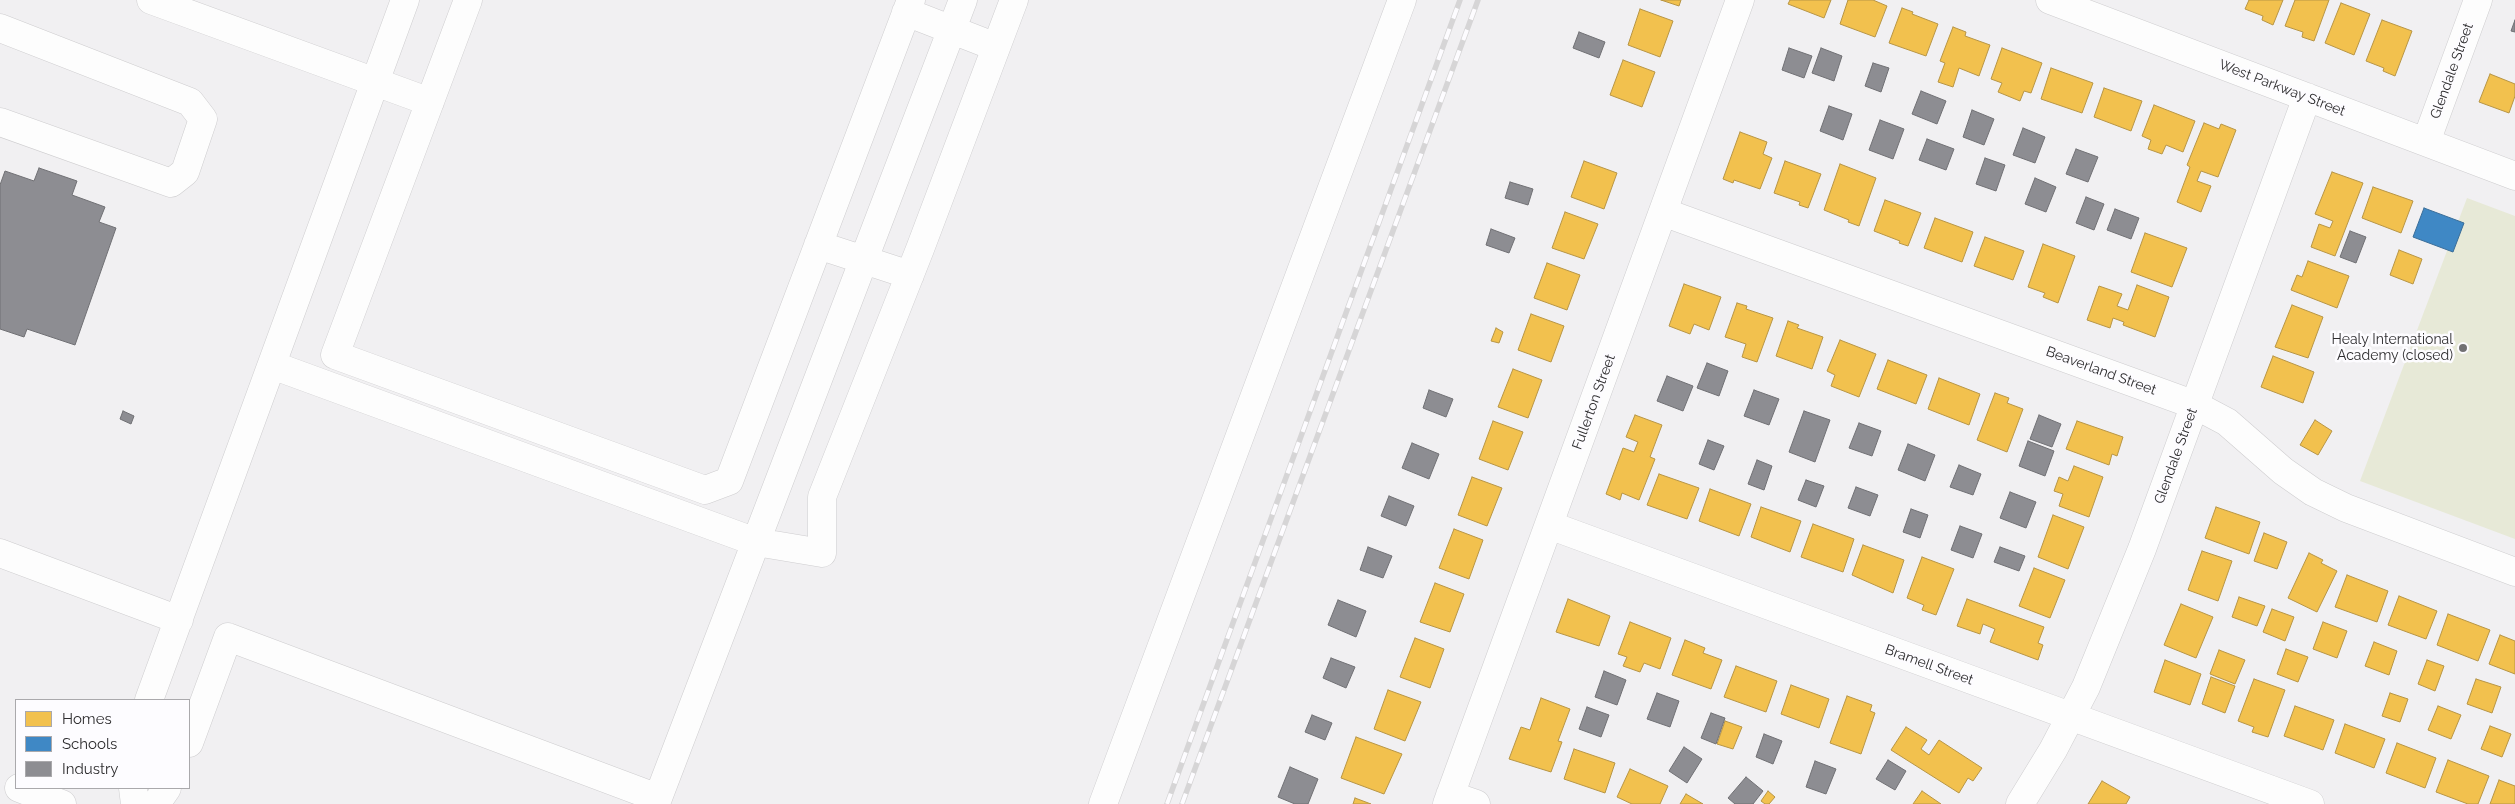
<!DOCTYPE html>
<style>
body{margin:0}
#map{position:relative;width:2515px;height:804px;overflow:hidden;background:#f1f0f2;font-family:Raleway,sans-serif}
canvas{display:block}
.legend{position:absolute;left:15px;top:699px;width:175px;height:90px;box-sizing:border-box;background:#fdfcff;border:1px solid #aaa9ac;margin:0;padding:6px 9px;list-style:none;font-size:15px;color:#2e2d2f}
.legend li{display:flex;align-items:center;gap:10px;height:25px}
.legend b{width:25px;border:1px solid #aaa9ac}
</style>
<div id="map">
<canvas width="2515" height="804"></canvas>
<ul class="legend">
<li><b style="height:14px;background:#f2c14e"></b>Homes</li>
<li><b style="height:14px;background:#3f88c5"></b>Schools</li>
<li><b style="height:14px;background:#8d8d92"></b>Industry</li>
</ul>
</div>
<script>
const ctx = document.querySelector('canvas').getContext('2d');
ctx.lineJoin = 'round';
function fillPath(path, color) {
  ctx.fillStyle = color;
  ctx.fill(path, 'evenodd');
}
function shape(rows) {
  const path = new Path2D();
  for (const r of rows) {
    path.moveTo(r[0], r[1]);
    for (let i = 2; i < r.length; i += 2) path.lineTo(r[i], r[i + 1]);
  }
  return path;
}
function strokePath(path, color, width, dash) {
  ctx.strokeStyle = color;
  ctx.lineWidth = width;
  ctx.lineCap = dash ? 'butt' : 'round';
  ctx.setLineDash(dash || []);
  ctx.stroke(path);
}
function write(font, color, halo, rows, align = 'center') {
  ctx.font = font + ' Raleway,sans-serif';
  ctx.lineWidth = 5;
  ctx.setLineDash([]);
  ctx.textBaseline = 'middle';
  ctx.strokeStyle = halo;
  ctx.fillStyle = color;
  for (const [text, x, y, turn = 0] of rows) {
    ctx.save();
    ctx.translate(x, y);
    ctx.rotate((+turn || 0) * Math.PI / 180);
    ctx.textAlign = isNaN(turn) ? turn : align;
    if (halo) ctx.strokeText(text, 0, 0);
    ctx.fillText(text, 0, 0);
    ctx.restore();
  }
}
fillPath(shape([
 [2467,198,2515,216,2515,539,2360,481]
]), '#e7e9d7');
const homes = shape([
 [1661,0,1681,0,1679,6,1661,0],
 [1790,0,1831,0,1824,18,1788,4,1790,0],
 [1848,0,1873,0,1887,6,1875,37,1840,24,1848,0],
 [2249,0,2283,0,2273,25,2262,20,2263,16,2245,9,2249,0],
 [2295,0,2329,0,2314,41,2302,37,2303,32,2285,26,2295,0],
 [2341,3,2370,14,2354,55,2325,43,2341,3],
 [1902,8,1913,12,1912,14,1938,24,1926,56,1889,43,1902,8],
 [1640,9,1673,21,1660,57,1628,45,1640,9],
 [2382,20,2412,31,2395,76,2383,71,2384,68,2366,61,2382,20],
 [1953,27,1966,32,1965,36,1990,45,1979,76,1959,68,1953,87,1938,82,1945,63,1940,61,1953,27],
 [2002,48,2042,63,2031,93,2024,91,2020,101,1998,92,2002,83,1991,79,2002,48],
 [1623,60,1655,72,1642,107,1610,95,1623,60],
 [2051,68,2093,83,2082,113,2041,99,2051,68],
 [2490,74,2515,84,2515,96,2509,113,2479,102,2490,74],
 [2104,88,2142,101,2131,131,2094,117,2104,88],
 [2154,105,2195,121,2183,152,2166,145,2162,154,2148,149,2151,140,2142,136,2154,105],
 [2204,123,2219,129,2221,124,2236,130,2218,177,2201,171,2197,181,2211,186,2201,212,2177,202,2190,167,2187,165,2204,123],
 [1740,132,1767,142,1763,154,1772,158,1760,189,1734,180,1733,183,1723,179,1740,132],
 [1584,161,1617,173,1604,209,1571,197,1584,161],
 [1785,161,1821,174,1808,208,1799,205,1800,202,1774,193,1785,161],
 [1840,164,1876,178,1859,226,1848,222,1849,220,1824,210,1840,164],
 [2332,172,2363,183,2335,256,2311,247,2319,224,2330,228,2333,221,2315,214,2332,172],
 [2373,187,2413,201,2401,233,2362,218,2373,187],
 [1885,200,1921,213,1908,246,1899,243,1900,241,1874,231,1885,200],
 [1565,212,1598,224,1584,259,1552,248,1565,212],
 [1935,218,1973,232,1962,262,1924,248,1935,218],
 [2145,233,2187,248,2172,287,2131,272,2145,233],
 [1985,237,2024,251,2013,280,1974,266,1985,237],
 [2043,244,2075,256,2058,303,2043,297,2045,293,2028,287,2043,244],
 [2399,250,2422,259,2413,284,2390,275,2399,250],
 [2308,261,2349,276,2337,308,2291,290,2297,275,2302,277,2308,261],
 [1547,263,1580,275,1567,310,1534,298,1547,263],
 [1684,284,1721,297,1709,330,1694,324,1690,334,1669,326,1684,284],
 [2137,285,2169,297,2155,337,2123,325,2124,322,2113,318,2110,328,2087,320,2099,286,2122,294,2117,306,2128,310,2137,285],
 [1737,303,1747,306,1746,309,1773,318,1757,362,1742,357,1746,344,1725,337,1737,303],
 [2292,305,2323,317,2308,358,2275,347,2292,305],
 [1531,314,1564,326,1551,362,1518,350,1531,314],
 [1788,321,1799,325,1797,328,1823,337,1812,369,1776,356,1788,321],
 [1496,328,1503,332,1499,343,1491,341,1496,328],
 [1840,340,1876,354,1859,397,1831,386,1835,375,1827,371,1840,340],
 [2273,356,2314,372,2303,403,2261,387,2273,356],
 [1888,360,1927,375,1916,404,1877,389,1888,360],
 [1513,369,1542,380,1528,418,1498,407,1513,369],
 [1939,378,1980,394,1969,425,1928,409,1939,378],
 [1995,393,2009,398,2007,403,2023,409,2007,452,1977,440,1995,393],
 [1635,415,1662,425,1650,457,1655,459,1639,500,1622,493,1620,500,1606,494,1623,448,1634,452,1638,442,1626,437,1635,415],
 [2315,420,2332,431,2318,455,2300,445,2315,420],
 [1493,421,1523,432,1508,470,1479,459,1493,421],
 [2077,421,2123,437,2117,456,2112,454,2109,465,2066,449,2077,421],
 [2074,466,2103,477,2089,517,2059,506,2063,494,2054,491,2059,477,2068,481,2074,466],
 [1659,474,1699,488,1687,519,1647,505,1659,474],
 [1472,477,1502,488,1487,526,1458,515,1472,477],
 [1710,489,1751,504,1739,536,1699,521,1710,489],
 [1761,507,1801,521,1790,552,1751,537,1761,507],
 [2216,507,2260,522,2249,554,2205,538,2216,507],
 [2053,515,2084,527,2068,569,2038,557,2053,515],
 [1813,524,1854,539,1843,572,1801,557,1813,524],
 [1454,529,1483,540,1469,579,1439,568,1454,529],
 [2264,533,2287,542,2277,569,2254,561,2264,533],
 [1863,545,1904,560,1893,593,1852,575,1863,545],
 [2202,551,2232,561,2218,601,2188,590,2202,551],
 [2309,553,2323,560,2321,563,2337,571,2317,612,2288,598,2309,553],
 [1922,557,1954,569,1936,615,1922,610,1924,605,1907,598,1922,557],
 [2034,568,2065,580,2050,618,2019,606,2034,568],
 [2347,575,2388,591,2377,622,2335,607,2347,575],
 [1435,583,1464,594,1450,632,1420,622,1435,583],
 [2399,596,2437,611,2426,639,2388,625,2399,596],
 [2239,597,2265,606,2257,626,2232,617,2239,597],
 [1568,599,1610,616,1599,646,1556,632,1568,599],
 [1967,599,2044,627,2038,643,2043,645,2038,660,1990,642,1995,629,1983,624,1980,634,1957,626,1967,599],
 [2181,604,2213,617,2196,658,2164,645,2181,604],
 [2272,609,2294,617,2285,641,2263,632,2272,609],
 [2448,614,2490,630,2478,661,2437,645,2448,614],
 [1630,622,1671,638,1660,669,1644,663,1640,672,1623,666,1627,657,1618,654,1630,622],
 [2323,622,2347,631,2337,658,2313,649,2323,622],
 [2500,635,2515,641,2515,674,2489,664,2500,635],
 [1415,638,1444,649,1430,688,1400,677,1415,638],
 [1685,640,1705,648,1703,653,1722,660,1711,689,1672,675,1685,640],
 [2374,642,2397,651,2389,675,2365,666,2374,642],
 [2286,649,2308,657,2298,682,2277,674,2286,649],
 [2219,650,2245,660,2235,684,2210,674,2219,650],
 [2165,660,2201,674,2190,705,2154,692,2165,660],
 [2427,660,2444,666,2435,691,2418,684,2427,660],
 [1736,666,1777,681,1766,712,1724,697,1736,666],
 [2211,677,2235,686,2225,713,2202,704,2211,677],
 [2254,679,2285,690,2268,737,2252,732,2254,727,2238,721,2254,679],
 [2476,679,2501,687,2492,713,2467,704,2476,679],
 [1791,685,1829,699,1819,728,1781,714,1791,685],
 [1388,690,1421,702,1405,741,1374,729,1388,690],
 [2390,693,2408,699,2400,722,2382,716,2390,693],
 [1847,696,1872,705,1870,711,1875,713,1861,754,1830,743,1847,696],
 [1541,698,1570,709,1558,741,1562,742,1551,772,1509,759,1521,727,1530,730,1541,698],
 [2295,706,2334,720,2323,750,2284,736,2295,706],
 [2438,706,2461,715,2451,739,2428,730,2438,706],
 [1725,721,1742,727,1733,749,1717,744,1725,721],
 [2345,724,2385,739,2374,768,2335,753,2345,724],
 [2490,726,2511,734,2502,757,2481,749,2490,726],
 [1906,727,1927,740,1921,749,1929,755,1939,740,1982,768,1973,781,1968,778,1959,793,1891,750,1906,727],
 [1356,737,1402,754,1384,794,1341,778,1356,737],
 [2397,743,2436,758,2425,788,2386,773,2397,743],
 [1574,749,1615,763,1605,793,1564,779,1574,749],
 [2448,760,2489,776,2478,804,2468,804,2436,792,2448,760],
 [1630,769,1668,786,1660,804,1632,804,1617,797,1630,769],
 [2499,780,2515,786,2515,804,2490,804,2499,780],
 [2102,781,2130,797,2126,804,2088,804,2102,781],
 [1768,791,1775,797,1769,804,1765,804,1761,801,1768,791],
 [1922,791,1941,804,1913,804,1922,791],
 [1686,794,1703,804,1680,804,1686,794],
 [1355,798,1371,804,1353,804,1355,798]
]);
fillPath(homes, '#f2c14e');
strokePath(homes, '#b79545', 1);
const schools = shape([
 [2424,208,2464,223,2453,252,2413,237,2424,208]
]);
fillPath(schools, '#3f88c5');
strokePath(schools, '#3a6d98', 1);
const industry = shape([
 [2515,20,2515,32,2511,31,2515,20],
 [1579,32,1605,42,1599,58,1573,48,1579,32],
 [1789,48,1812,56,1804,78,1782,70,1789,48],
 [1821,48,1842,56,1834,81,1812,73,1821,48],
 [1873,63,1889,68,1881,92,1865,86,1873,63],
 [1921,91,1946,101,1937,124,1912,114,1921,91],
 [1829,106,1852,114,1843,140,1820,131,1829,106],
 [1972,110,1994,119,1984,145,1963,137,1972,110],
 [1880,120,1904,129,1893,159,1869,150,1880,120],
 [2023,128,2045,137,2035,163,2013,155,2023,128],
 [1927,139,1954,149,1946,170,1919,160,1927,139],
 [2076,149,2098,157,2088,182,2066,174,2076,149],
 [1985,158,2005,165,1996,191,1976,184,1985,158],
 [39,168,77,181,72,195,105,207,99,222,116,228,75,345,27,329,24,337,0,329,0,185,5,171,34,181,39,168],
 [2035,178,2056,187,2046,212,2025,204,2035,178],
 [1510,182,1533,189,1528,205,1505,198,1510,182],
 [2086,197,2104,204,2094,230,2076,223,2086,197],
 [2115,209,2139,218,2131,239,2107,230,2115,209],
 [1491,229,1515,238,1509,253,1486,245,1491,229],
 [2350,231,2366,237,2356,263,2340,257,2350,231],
 [1707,363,1728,371,1719,396,1697,388,1707,363],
 [1667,376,1693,386,1683,411,1657,401,1667,376],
 [1429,390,1453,399,1446,417,1423,408,1429,390],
 [1754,390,1779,399,1769,425,1744,416,1754,390],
 [123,411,134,416,131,424,120,419,123,411],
 [1804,411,1830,420,1815,462,1789,452,1804,411],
 [2039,415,2061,424,2052,447,2030,439,2039,415],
 [1859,423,1881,431,1872,456,1849,448,1859,423],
 [1708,440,1724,446,1714,470,1699,464,1708,440],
 [2028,441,2054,451,2045,476,2019,466,2028,441],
 [1412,443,1439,454,1429,479,1402,468,1412,443],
 [1908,444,1935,455,1925,481,1898,470,1908,444],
 [1757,460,1772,466,1764,490,1748,484,1757,460],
 [1959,465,1981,474,1973,495,1950,487,1959,465],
 [1806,480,1824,486,1816,507,1798,500,1806,480],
 [1856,487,1878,495,1870,516,1848,508,1856,487],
 [2010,492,2036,502,2026,528,2000,518,2010,492],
 [1389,496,1414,506,1406,526,1381,516,1389,496],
 [1911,509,1928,515,1920,538,1903,532,1911,509],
 [1960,526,1982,534,1973,558,1951,550,1960,526],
 [1368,547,1392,556,1383,578,1360,570,1368,547],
 [2000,547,2025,556,2019,571,1994,562,2000,547],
 [1338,600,1366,611,1356,637,1328,625,1338,600],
 [1331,658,1355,667,1346,688,1323,678,1331,658],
 [1604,671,1626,680,1617,705,1595,697,1604,671],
 [1657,693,1679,701,1670,727,1647,719,1657,693],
 [1587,707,1609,715,1601,737,1579,729,1587,707],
 [1711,713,1725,718,1716,744,1701,738,1711,713],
 [1312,715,1332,723,1325,740,1305,732,1312,715],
 [1764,734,1782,741,1773,764,1756,757,1764,734],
 [1684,747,1702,759,1687,783,1669,771,1684,747],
 [1888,760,1906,771,1895,790,1876,779,1888,760],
 [1815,761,1836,769,1826,794,1806,787,1815,761],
 [1290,767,1318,779,1308,804,1295,804,1278,797,1290,767],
 [1746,777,1763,791,1753,804,1735,804,1728,798,1746,777]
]);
fillPath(industry, '#8d8d92');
strokePath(industry, '#707074', 1);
const minor = shape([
 [151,0,430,102],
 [468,0,335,355,705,490,729,481,911,0],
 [2050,0,2515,176],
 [906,12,996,47],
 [0,28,190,102,203,119,185,172,171,183,0,122],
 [2426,142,2478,0],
 [1663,212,2195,405,2227,422,2283,471,2313,492,2346,508,2515,572],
 [818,245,910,275],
 [272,365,756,542,822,553,822,497,920,249,1014,0],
 [1549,525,2310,804],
 [0,553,179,620],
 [149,700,405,0],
 [189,743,228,637,658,798,963,0],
 [133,788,135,804],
 [1450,795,1476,804],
 [156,804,167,788],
 [1103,804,1402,0],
 [1447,804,1740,0],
 [2020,804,2053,750,2086,687,2142,549,2307,97]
]);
const major = shape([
 [19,788,62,804]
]);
strokePath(minor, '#cecdcf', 29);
strokePath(major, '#cecdcf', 29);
strokePath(minor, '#fdfdfd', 28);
strokePath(major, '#fdfdfd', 28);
const rail = shape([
 [1167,804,1460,0],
 [1182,804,1478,0]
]);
strokePath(rail, '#d6d5d6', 5.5);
strokePath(rail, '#fdfcff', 4, [11]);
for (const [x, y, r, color] of [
 [2463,348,5,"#727173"]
]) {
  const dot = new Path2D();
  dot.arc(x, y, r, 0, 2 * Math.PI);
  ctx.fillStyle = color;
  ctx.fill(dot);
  strokePath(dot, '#fdfcff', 2);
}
write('14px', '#2e2d2f', '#fdfcff', [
 ["Glendale Street",2452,71,-70],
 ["West Parkway Street",2282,88,21],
 ["Beaverland Street",2101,371,20],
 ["Fullerton Street",1594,402,-70],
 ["Glendale Street",2176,456,-70],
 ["Bramell Street",1929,665,20]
]);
write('14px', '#2e2d2f', '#fdfcff', [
 ["Healy International",2453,340],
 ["Academy (closed)",2453,356]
], 'right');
</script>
